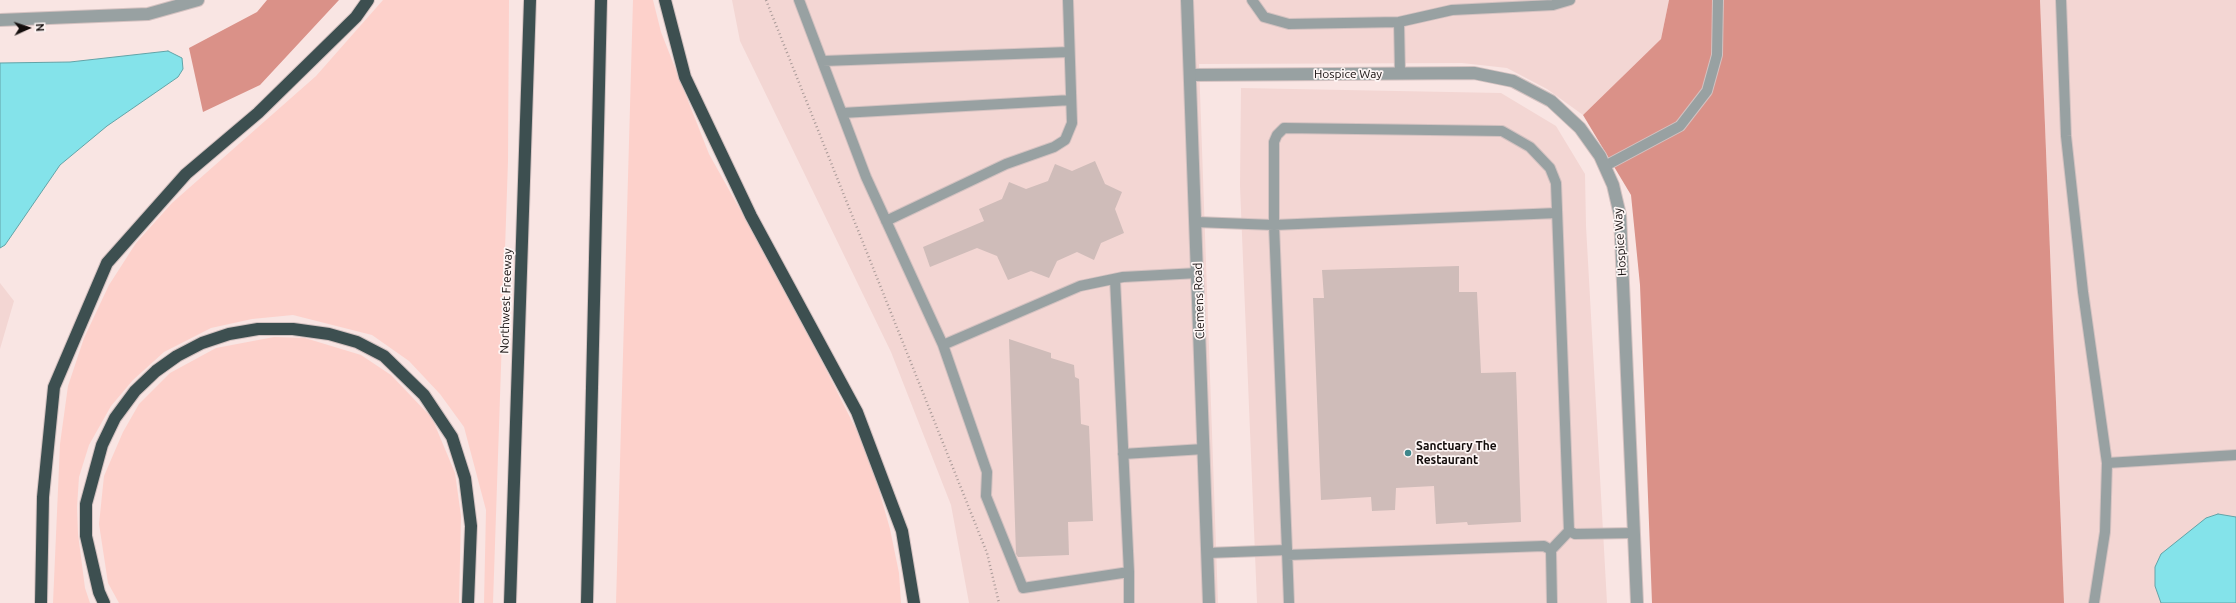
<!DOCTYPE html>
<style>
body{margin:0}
#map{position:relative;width:2236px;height:603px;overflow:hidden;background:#f9e5e3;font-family:Ubuntu,sans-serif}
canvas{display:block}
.north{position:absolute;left:8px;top:8px;width:40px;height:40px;-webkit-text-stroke:3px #fef6f5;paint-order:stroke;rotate:87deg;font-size:11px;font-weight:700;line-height:16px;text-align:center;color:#130d0c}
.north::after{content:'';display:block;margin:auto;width:14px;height:18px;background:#130d0c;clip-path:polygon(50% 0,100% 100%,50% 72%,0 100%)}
</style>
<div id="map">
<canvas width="2236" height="603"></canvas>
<div class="north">N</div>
</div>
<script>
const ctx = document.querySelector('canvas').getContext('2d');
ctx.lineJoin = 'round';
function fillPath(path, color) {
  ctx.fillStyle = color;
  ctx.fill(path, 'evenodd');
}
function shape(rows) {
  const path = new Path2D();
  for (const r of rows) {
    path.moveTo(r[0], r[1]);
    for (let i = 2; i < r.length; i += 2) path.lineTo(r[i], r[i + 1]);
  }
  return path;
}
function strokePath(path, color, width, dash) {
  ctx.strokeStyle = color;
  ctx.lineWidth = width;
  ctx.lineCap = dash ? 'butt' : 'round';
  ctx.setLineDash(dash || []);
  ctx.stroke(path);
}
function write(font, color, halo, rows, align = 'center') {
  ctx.font = font + ' Ubuntu,sans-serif';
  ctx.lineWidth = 3.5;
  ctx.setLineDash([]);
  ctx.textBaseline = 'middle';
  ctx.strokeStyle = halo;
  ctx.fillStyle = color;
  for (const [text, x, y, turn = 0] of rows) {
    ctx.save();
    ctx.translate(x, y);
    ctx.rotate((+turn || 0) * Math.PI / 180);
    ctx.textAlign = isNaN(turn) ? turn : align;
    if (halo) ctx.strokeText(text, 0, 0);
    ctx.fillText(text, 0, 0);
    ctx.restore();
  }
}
fillPath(shape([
 [732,0,1669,0,1661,39,1583,115,1547,89,1507,68,1462,63,1199,64,1218,603,969,603,951,505,891,352,740,41],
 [2040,0,2236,0,2236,603,2064,603],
 [1241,88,1501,93,1556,126,1585,174,1586,226,1607,603,1257,603,1240,186],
 [0,283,14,301,0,349]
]), '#f3d6d3');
fillPath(shape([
 [383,0,509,0,508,161,493,603,484,603,486,510,464,427,440,394,409,361,372,335,293,315,252,319,211,328,164,352,133,380,111,406,89,445,79,477,77,507,78,534,85,588,90,603,53,603,60,444,68,386,84,338,109,285,136,243,172,203,316,76],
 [633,0,653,0,661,32,709,154,795,308,869,455,890,529,899,573,901,603,616,603],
 [274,337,305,338,361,355,391,375,432,418,455,473,461,516,459,603,119,603,108,583,99,524,104,476,123,432,139,404,170,373,216,348]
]), '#fdd1cb');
fillPath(shape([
 [267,0,339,0,260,85,203,112,189,48,257,12],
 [1669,0,2040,0,2064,603,1652,603,1640,285,1631,195,1583,115,1661,39]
]), '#da9188');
const water = shape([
 [168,51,182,58,183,69,178,77,107,126,60,165,5,245,0,248,0,63,70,62,168,51],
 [2218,514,2236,517,2236,603,2161,603,2155,586,2155,567,2161,554,2206,518,2218,514]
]);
fillPath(water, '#84e3ea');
strokePath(water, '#62a3a7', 1);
fillPath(shape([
 [1095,161,1105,184,1122,192,1115,209,1124,233,1101,243,1094,260,1077,252,1057,261,1049,278,1031,271,1008,280,997,256,977,248,930,267,923,247,984,221,979,209,1002,199,1009,182,1026,189,1048,181,1055,164,1072,171],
 [1459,266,1459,292,1477,292,1481,373,1516,372,1521,522,1468,525,1467,522,1436,524,1434,486,1396,488,1395,510,1372,511,1371,497,1321,500,1313,298,1324,298,1322,270],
 [1009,339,1051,353,1051,358,1074,365,1075,377,1079,379,1081,424,1089,426,1093,521,1068,522,1069,555,1018,557,1016,554]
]), '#cfbcb9');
const service = shape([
 [799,0,866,177,943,345,987,472,986,496,1023,588,1129,572,1115,279],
 [1252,0,1264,17,1289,24,1399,22,1452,10,1553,5,1570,0],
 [2061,0,2066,136,2083,292,2107,463,2105,532,2094,603],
 [1399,22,1400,73],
 [823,61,1069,52],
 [842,113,1071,100],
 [1605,166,1680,126,1707,91,1717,55,1718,0],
 [886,221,1006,164,1054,147,1065,140,1072,123,1068,0],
 [1196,222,1274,225,1274,142,1277,135,1284,128,1502,131,1530,147,1550,168,1556,183,1569,531,1575,534,1634,533],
 [943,345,1080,286,1123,277,1198,273],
 [1123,454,1204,449],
 [2107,463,2236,455],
 [1287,550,1274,225,1557,213],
 [1207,553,1287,550,1289,603],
 [1287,555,1544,546,1551,550],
 [1129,572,1129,603],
 [1552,603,1551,550,1569,531]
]);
const minor = shape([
 [0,20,148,14,198,0],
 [1190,75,1474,73,1513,81,1551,101,1580,128,1600,156,1613,185,1620,215,1637,603]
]);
const tertiary = shape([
 [1187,0,1209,603]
]);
const motorway = shape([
 [665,0,685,77,751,216,857,412,902,531,914,603],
 [41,603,43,497,54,387,107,263,186,174,258,113,356,17,368,0],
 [104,603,99,592,86,536,86,504,102,445,115,418,135,391,156,371,177,356,202,343,229,334,258,329,293,329,329,334,357,342,384,356,424,395,452,437,465,478,471,526,468,603],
 [510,603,530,0],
 [587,603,601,0]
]);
strokePath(service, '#d4c2c1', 12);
strokePath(minor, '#d4c2c1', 14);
strokePath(tertiary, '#d4c2c1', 14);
strokePath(motorway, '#d4c2c1', 14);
strokePath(shape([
 [766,0,987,553,999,603]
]), '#a99a98', 2.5, [1, 3]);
strokePath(service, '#98a1a2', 10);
strokePath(minor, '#98a1a2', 12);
strokePath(tertiary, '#98a1a2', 12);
strokePath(motorway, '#3d4f50', 12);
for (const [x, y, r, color] of [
 [1408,453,4,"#3e868b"]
]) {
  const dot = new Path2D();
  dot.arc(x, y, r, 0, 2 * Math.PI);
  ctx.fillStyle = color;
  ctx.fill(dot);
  strokePath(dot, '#fef6f5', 1.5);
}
write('12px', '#130d0c', '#fef6f5', [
 ["Hospice Way",1348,74],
 ["Hospice Way",1620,242,-94],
 ["Northwest Freeway",506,301,-88],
 ["Clemens Road",1199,301,-92]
]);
write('bold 12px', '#130d0c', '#fef6f5', [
 ["Sanctuary The",1416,446],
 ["Restaurant",1416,460]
], 'left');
</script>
